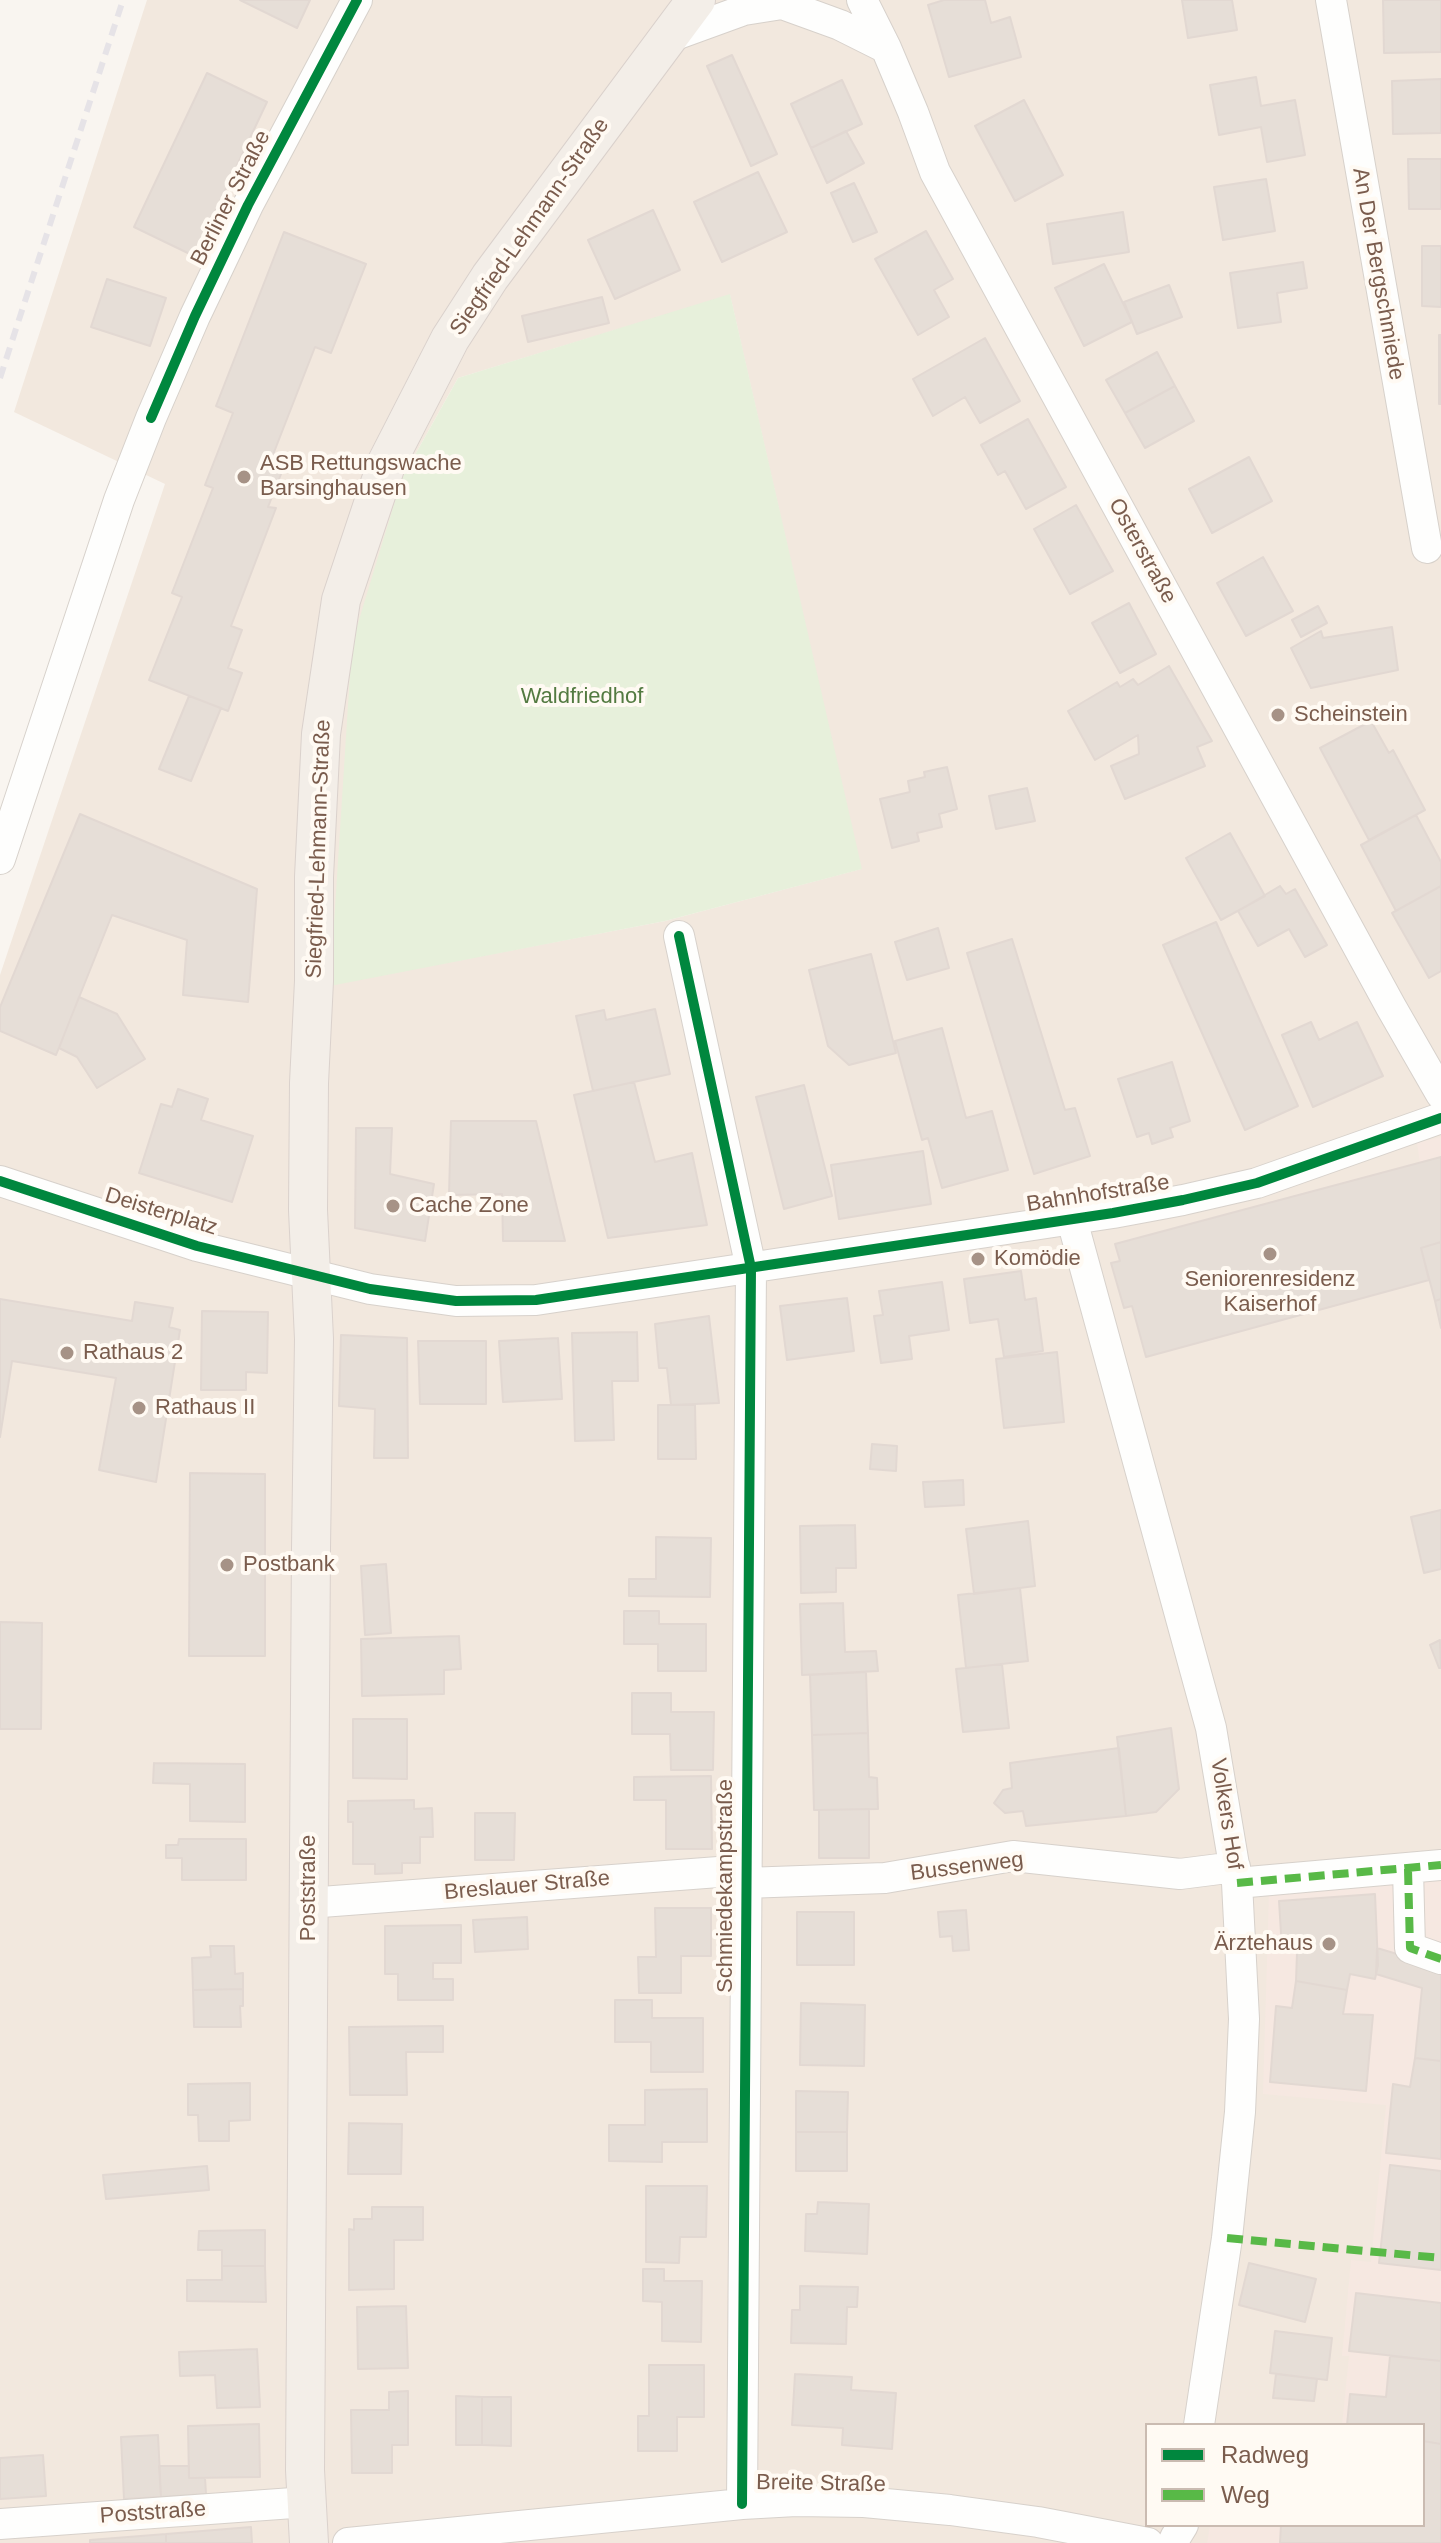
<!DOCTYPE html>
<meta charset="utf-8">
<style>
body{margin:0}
#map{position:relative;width:1441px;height:2543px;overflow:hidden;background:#f9f5f0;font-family:Helvetica,sans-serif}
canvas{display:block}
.legend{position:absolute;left:1145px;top:2423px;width:280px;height:104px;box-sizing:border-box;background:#fffaf3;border:2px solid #cabbb1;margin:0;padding:10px 14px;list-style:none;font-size:24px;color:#7a5c4d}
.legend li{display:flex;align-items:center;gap:16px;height:40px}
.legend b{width:40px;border:2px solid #cabbb1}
</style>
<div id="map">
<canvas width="1441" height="2543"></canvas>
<ul class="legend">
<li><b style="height:10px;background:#00873e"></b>Radweg</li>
<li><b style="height:10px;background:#58b947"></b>Weg</li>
</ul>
</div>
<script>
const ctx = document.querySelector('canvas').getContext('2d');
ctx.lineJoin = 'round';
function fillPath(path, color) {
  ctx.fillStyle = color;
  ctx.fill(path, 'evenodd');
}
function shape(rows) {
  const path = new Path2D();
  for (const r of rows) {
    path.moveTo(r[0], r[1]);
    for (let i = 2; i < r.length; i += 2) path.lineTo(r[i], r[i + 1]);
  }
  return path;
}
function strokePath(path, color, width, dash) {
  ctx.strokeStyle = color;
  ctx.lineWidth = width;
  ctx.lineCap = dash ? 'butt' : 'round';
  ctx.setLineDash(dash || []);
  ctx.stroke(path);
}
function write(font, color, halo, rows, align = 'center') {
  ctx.font = font + ' Helvetica,sans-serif';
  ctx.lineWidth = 8;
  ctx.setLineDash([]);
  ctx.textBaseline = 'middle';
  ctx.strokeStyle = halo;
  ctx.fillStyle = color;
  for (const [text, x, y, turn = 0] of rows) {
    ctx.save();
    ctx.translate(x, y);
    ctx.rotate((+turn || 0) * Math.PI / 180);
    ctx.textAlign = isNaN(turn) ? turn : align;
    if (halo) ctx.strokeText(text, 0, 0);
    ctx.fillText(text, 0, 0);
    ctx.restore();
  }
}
fillPath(shape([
 [147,0,1441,0,1441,2543,0,2543,0,975,165,484,14,412],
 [730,295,861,869,665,921,330,985,402,478,458,378],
 [1147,2425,1423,2425,1423,2525,1147,2525]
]), '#f2e8de');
fillPath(shape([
 [1441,1137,1441,1308,1417,1143],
 [1441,1873,1441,2543,1207,2543,1210,2525,1423,2525,1423,2425,1342,2425,1349,2356,1342,2356,1351,2260,1371,2262,1386,2105,1263,2094,1269,1891]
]), '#f6e8e1');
fillPath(shape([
 [730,294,862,869,665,921,330,986,352,643,402,478,458,378]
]), '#e7f0db');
const building = shape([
 [240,0,310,0,297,28,240,0],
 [944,0,985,0,991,23,1010,17,1021,57,949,77,928,5,944,0],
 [1182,0,1232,0,1237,30,1188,38,1182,0],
 [1383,0,1441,0,1441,52,1384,53,1383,0],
 [732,55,777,154,751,166,707,66,732,55],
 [207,73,267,102,194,256,134,227,207,73],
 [1256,77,1261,106,1295,100,1305,155,1267,162,1261,127,1219,135,1210,85,1256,77],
 [1441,79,1441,133,1393,134,1392,81,1441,79],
 [842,80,862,124,811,148,791,104,842,80],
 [1024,100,1063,175,1015,201,975,126,1024,100],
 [846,131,864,163,827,183,811,148,846,131],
 [1408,159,1441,159,1441,209,1409,209,1408,159],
 [758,172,787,232,722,262,694,202,758,172],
 [1266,179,1275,231,1223,240,1214,187,1266,179],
 [854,183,877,232,853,242,831,193,854,183],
 [653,210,680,270,615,299,588,240,653,210],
 [1123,212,1129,252,1053,264,1047,224,1123,212],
 [926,231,953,279,934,290,949,317,918,335,875,259,926,231],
 [284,232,366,264,331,353,315,347,269,465,283,469,268,507,276,508,231,626,242,630,228,668,242,673,228,711,149,680,182,597,172,593,213,488,205,485,233,413,216,406,284,232],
 [1422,246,1441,246,1441,307,1422,306,1422,246],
 [1303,262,1307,288,1277,293,1281,322,1238,328,1230,273,1303,262],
 [1104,264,1132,322,1084,346,1055,288,1104,264],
 [107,279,166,298,150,346,91,327,107,279],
 [1169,285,1182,317,1137,334,1124,302,1169,285],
 [602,297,609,323,528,342,522,316,602,297],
 [1439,335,1441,335,1441,404,1439,404,1439,335],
 [985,338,1020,401,980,423,965,397,933,416,913,379,985,338],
 [1157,352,1175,386,1125,413,1106,380,1157,352],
 [1175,386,1194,421,1145,448,1125,413,1175,386],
 [1028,419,1066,487,1026,509,1005,471,998,475,981,445,1028,419],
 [1249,457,1272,501,1212,533,1189,489,1249,457],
 [1076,505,1113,571,1070,594,1034,529,1076,505],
 [1263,557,1293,611,1246,636,1217,583,1263,557],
 [1129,603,1156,654,1120,673,1092,623,1129,603],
 [1318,606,1327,623,1301,637,1292,620,1318,606],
 [1392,627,1398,670,1311,688,1291,648,1321,631,1323,638,1392,627],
 [1169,666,1212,741,1197,747,1205,766,1125,799,1111,766,1139,754,1138,735,1095,760,1068,711,1117,682,1120,687,1133,679,1138,685,1169,666],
 [189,696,221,708,191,781,159,769,189,696],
 [1371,721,1389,753,1393,750,1425,810,1369,840,1320,748,1371,721],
 [947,767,957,809,939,814,942,827,917,833,919,841,892,848,880,799,910,792,908,781,925,777,924,772,947,767],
 [1027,788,1035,821,996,829,989,796,1027,788],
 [80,814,257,889,248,1002,183,995,187,940,112,915,56,1055,0,1031,0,1007,80,814],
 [1416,815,1441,862,1441,886,1396,911,1361,845,1416,815],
 [1230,833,1265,896,1221,920,1186,858,1230,833],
 [1280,886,1286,894,1295,889,1327,945,1305,957,1289,929,1258,946,1238,911,1280,886],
 [1441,886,1441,971,1429,978,1392,913,1441,886],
 [1216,922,1298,1106,1245,1130,1163,945,1216,922],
 [938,928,949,968,907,980,895,942,938,928],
 [1012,939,1065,1110,1075,1108,1090,1156,1034,1174,967,953,1012,939],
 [871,954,896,1053,849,1065,828,1046,809,970,871,954],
 [79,997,117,1014,145,1059,97,1088,77,1057,59,1048,79,997],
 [655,1009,670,1074,593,1091,576,1016,604,1010,606,1020,655,1009],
 [1311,1022,1319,1040,1357,1022,1383,1076,1313,1107,1282,1035,1311,1022],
 [942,1028,966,1118,992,1111,1008,1170,942,1188,928,1138,922,1140,895,1041,942,1028],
 [1172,1062,1190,1121,1170,1128,1173,1137,1152,1144,1149,1133,1137,1137,1118,1079,1172,1062],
 [634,1082,655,1162,692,1153,707,1225,608,1238,574,1095,634,1082],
 [804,1085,832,1196,784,1209,756,1097,804,1085],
 [178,1089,208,1099,201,1120,253,1136,232,1202,139,1173,161,1104,172,1107,178,1089],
 [451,1121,536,1121,565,1241,503,1241,502,1194,449,1195,451,1121],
 [356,1128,392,1128,390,1174,434,1184,425,1241,355,1228,356,1128],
 [923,1151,931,1204,839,1219,831,1165,923,1151],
 [1441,1157,1441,1242,1421,1248,1429,1280,1146,1357,1132,1306,1124,1308,1111,1263,1120,1261,1115,1244,1441,1157],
 [1441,1242,1441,1299,1435,1301,1421,1248,1441,1242],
 [1021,1271,1025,1300,1036,1298,1043,1351,1004,1357,998,1319,970,1323,964,1279,1021,1271],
 [942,1282,949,1330,909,1336,912,1359,881,1363,874,1316,883,1315,879,1291,942,1282],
 [847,1298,854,1351,787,1360,780,1306,847,1298],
 [0,1299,132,1321,135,1302,173,1308,169,1327,180,1330,156,1482,99,1470,116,1378,12,1361,0,1437,0,1299],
 [1441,1299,1441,1328,1435,1301,1441,1299],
 [202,1311,268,1312,267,1373,246,1372,246,1390,201,1390,202,1311],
 [709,1316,719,1403,671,1405,667,1368,659,1368,655,1324,709,1316],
 [637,1332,638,1381,612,1381,614,1440,575,1441,572,1333,637,1332],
 [341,1335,407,1338,408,1458,374,1458,375,1409,339,1406,341,1335],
 [558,1338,562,1399,503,1402,499,1341,558,1338],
 [418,1341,486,1341,486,1404,420,1404,418,1341],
 [1057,1352,1064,1422,1004,1428,996,1359,1057,1352],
 [658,1405,695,1405,696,1459,658,1459,658,1405],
 [872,1444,897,1446,896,1471,870,1469,872,1444],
 [190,1473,265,1474,265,1656,189,1656,190,1473],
 [963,1480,964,1505,925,1507,923,1482,963,1480],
 [1441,1510,1441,1569,1424,1573,1411,1517,1441,1510],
 [1028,1521,1035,1586,974,1594,966,1529,1028,1521],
 [855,1525,856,1568,836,1568,836,1592,801,1593,800,1526,855,1525],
 [656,1537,711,1538,710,1597,629,1596,629,1579,656,1579,656,1537],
 [386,1564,391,1633,365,1635,361,1566,386,1564],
 [1020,1588,1028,1661,966,1668,958,1595,1020,1588],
 [843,1603,845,1652,876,1651,878,1671,802,1675,800,1604,843,1603],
 [624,1611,659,1611,659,1624,706,1624,706,1671,658,1671,658,1644,624,1644,624,1611],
 [0,1622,42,1623,41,1729,0,1729,0,1622],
 [459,1636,461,1669,444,1670,444,1694,362,1696,361,1639,459,1636],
 [1440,1640,1441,1668,1439,1668,1430,1645,1440,1640],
 [1002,1664,1009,1728,963,1732,956,1669,1002,1664],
 [866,1672,868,1733,812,1735,810,1675,866,1672],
 [632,1693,671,1693,671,1712,714,1712,713,1770,671,1770,670,1734,632,1734,632,1693],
 [353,1719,407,1719,407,1779,353,1778,353,1719],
 [1171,1728,1179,1789,1156,1812,1126,1816,1117,1737,1171,1728],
 [868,1733,869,1777,877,1778,878,1809,814,1810,812,1735,868,1733],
 [1119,1748,1126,1816,1026,1826,1023,1811,1005,1813,994,1803,1003,1790,1012,1788,1010,1763,1119,1748],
 [154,1763,245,1764,245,1822,190,1821,190,1784,153,1783,154,1763],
 [711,1776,712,1849,666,1849,666,1800,634,1800,634,1777,711,1776],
 [414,1800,414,1809,432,1808,433,1837,420,1837,420,1863,402,1863,402,1873,375,1874,375,1864,353,1864,353,1822,348,1822,348,1801,414,1800],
 [869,1809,869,1858,819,1858,819,1810,869,1809],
 [475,1813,515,1813,514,1860,475,1860,475,1813],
 [179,1839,246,1839,246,1880,182,1880,182,1858,166,1858,166,1845,178,1845,179,1839],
 [1375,1894,1378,1965,1375,1979,1350,1974,1347,1990,1296,1981,1297,1953,1282,1949,1279,1901,1375,1894],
 [655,1908,711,1908,711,1956,681,1956,681,1993,639,1993,638,1957,656,1957,655,1908],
 [966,1910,969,1950,953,1951,952,1936,940,1937,938,1912,966,1910],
 [797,1912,854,1912,854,1965,797,1965,797,1912],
 [527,1917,528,1949,475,1952,473,1920,527,1917],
 [461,1925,461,1963,433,1963,433,1979,453,1979,453,2000,398,2000,398,1974,385,1974,385,1926,461,1925],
 [210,1946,234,1946,235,1974,243,1973,243,1989,193,1990,192,1958,211,1957,210,1946],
 [1377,1948,1417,1960,1416,1966,1441,1974,1441,2061,1415,2058,1422,1988,1376,1974,1377,1948],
 [1296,1981,1347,1990,1343,2014,1373,2015,1366,2091,1270,2082,1276,2006,1292,2008,1296,1981],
 [243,1989,243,2006,240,2006,241,2027,194,2027,193,1990,243,1989],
 [615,2000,652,2000,652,2018,703,2018,703,2072,651,2072,651,2042,615,2042,615,2000],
 [801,2003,865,2005,864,2066,800,2065,801,2003],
 [443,2026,443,2052,406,2052,407,2095,350,2095,349,2027,443,2026],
 [1415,2058,1441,2061,1441,2159,1386,2153,1393,2084,1410,2087,1415,2058],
 [250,2083,250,2120,229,2121,229,2141,199,2141,198,2115,188,2115,188,2084,250,2083],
 [707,2089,707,2142,662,2142,662,2162,609,2161,609,2125,645,2125,645,2090,707,2089],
 [796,2091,848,2092,847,2132,796,2132,796,2091],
 [349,2123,402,2124,401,2174,348,2174,349,2123],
 [796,2132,847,2132,847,2171,796,2171,796,2132],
 [1390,2165,1441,2171,1441,2270,1379,2263,1390,2165],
 [207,2166,209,2190,106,2199,103,2175,207,2166],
 [646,2186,707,2186,706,2237,680,2237,679,2263,646,2262,646,2186],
 [818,2202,869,2204,867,2254,805,2251,806,2214,817,2214,818,2202],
 [372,2207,423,2207,423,2240,394,2240,394,2289,349,2290,349,2229,354,2230,354,2219,372,2219,372,2207],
 [265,2230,265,2266,222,2266,222,2250,198,2250,199,2231,265,2230],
 [1249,2263,1316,2279,1305,2322,1239,2305,1249,2263],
 [222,2266,265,2266,266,2302,187,2301,187,2280,222,2280,222,2266],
 [643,2269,664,2269,664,2281,702,2281,701,2342,662,2341,662,2302,643,2301,643,2269],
 [800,2286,858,2287,857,2307,847,2307,846,2344,791,2343,792,2310,800,2310,800,2286],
 [1356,2293,1441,2303,1441,2361,1349,2351,1356,2293],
 [406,2306,408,2368,358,2369,357,2307,406,2306],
 [1275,2331,1332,2338,1327,2380,1270,2373,1275,2331],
 [257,2349,260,2407,217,2408,215,2375,180,2376,179,2352,257,2349],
 [1390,2356,1441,2361,1441,2444,1423,2441,1423,2425,1347,2425,1350,2394,1386,2397,1390,2356],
 [649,2365,704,2365,704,2417,677,2417,677,2451,638,2451,638,2416,649,2416,649,2365],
 [795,2374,852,2377,851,2390,896,2393,892,2449,842,2445,843,2428,792,2425,795,2374],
 [1276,2374,1317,2379,1314,2401,1273,2398,1276,2374],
 [408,2391,408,2445,392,2445,392,2473,352,2473,351,2410,389,2410,389,2392,408,2391],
 [456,2396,482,2397,482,2445,456,2445,456,2396],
 [482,2397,511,2397,511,2446,482,2445,482,2397],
 [259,2424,260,2477,189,2478,188,2426,259,2424],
 [158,2435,161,2497,124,2499,121,2437,158,2435],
 [1423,2441,1441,2444,1441,2543,1280,2543,1281,2525,1423,2525,1423,2441],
 [43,2455,46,2496,0,2499,0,2458,43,2455],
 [159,2466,189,2466,189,2478,205,2478,206,2494,161,2497,159,2466],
 [251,2527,252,2543,166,2543,166,2534,251,2527],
 [166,2534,166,2543,90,2543,90,2540,166,2534]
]);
fillPath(building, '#e6ded7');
strokePath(building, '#e2d8d2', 2);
const minor = shape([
 [862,0,886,48,913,112,935,172,1391,1007,1441,1094],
 [1331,0,1427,548],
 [667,38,744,10,782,4,840,25,886,48],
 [0,859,119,500,151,418,195,316,248,205,357,0],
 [679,936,751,1268,742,2504],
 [0,1181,197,1246,370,1289,456,1301,536,1300,1113,1213,1183,1200,1257,1183,1441,1118],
 [1072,1220,1211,1728,1237,1883,1244,2019,1240,2112,1227,2238,1199,2425],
 [1408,1869,1410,1948,1441,1959],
 [745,1883,885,1878,1013,1856,1180,1874,1235,1867],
 [1237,1883,1441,1865],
 [308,1903,745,1870],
 [0,2524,307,2502],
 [1175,2538,1183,2525],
 [348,2543,742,2504,796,2501,864,2502,950,2510,1038,2522,1148,2543]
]);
const major = shape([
 [309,2543,305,2470,311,1548,314,1339,308,1210,309,1083,314,981,314,877,321,734,341,600,387,462,450,339,490,277,696,0]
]);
strokePath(minor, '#d7d1cb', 32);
strokePath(major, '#dad1cc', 40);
strokePath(minor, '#fefefd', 30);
strokePath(major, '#f3eee8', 38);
strokePath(shape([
 [0,378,123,0]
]), '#e6e3e7', 6, [12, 8]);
strokePath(shape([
 [1408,1869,1410,1948,1441,1959],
 [1237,1883,1441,1865],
 [1227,2238,1441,2258]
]), '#58b947', 8, [16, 8]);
strokePath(shape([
 [151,418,195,316,248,205,357,0],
 [679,936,751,1268,742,2504],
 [0,1181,197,1246,370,1289,456,1301,536,1300,1113,1213,1183,1200,1257,1183,1441,1118]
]), '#00873e', 10);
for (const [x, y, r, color] of [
 [244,477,8,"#a69286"],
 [1278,715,8,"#a69286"],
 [393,1206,8,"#a69286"],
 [1270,1254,8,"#a69286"],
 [978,1259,8,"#a69286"],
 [67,1353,8,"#a69286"],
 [139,1408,8,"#a69286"],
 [227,1565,8,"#a69286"],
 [1329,1944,8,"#a69286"]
]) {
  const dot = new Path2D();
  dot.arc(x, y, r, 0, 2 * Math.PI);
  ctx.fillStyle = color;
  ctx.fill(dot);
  strokePath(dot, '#fffaf3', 3);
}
write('22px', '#7a5c4d', '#fffaf3', [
 ["Berliner Straße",231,198,-63],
 ["Siegfried-Lehmann-Straße",530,227,-55],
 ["An Der Bergschmiede",1378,274,80],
 ["Osterstraße",1142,551,61],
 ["Siegfried-Lehmann-Straße",319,849,-88],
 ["Bahnhofstraße",1098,1194,-9],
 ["Deisterplatz",161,1212,17],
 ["Volkers Hof",1226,1814,81],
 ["Bussenweg",967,1867,-7],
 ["Breslauer Straße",527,1886,-5],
 ["Schmiedekampstraße",726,1886,-90],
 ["Poststraße",309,1888,-90],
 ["Breite Straße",821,2484,1],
 ["Poststraße",153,2513,-4]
]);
write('22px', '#7a5c4d', '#fffaf3', [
 ["ASB Rettungswache",260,464],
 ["Barsinghausen",260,489],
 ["Scheinstein",1294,715],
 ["Cache Zone",409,1206],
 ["Komödie",994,1259],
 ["Seniorenresidenz",1270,1280,"center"],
 ["Kaiserhof",1270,1305,"center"],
 ["Rathaus 2",83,1353],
 ["Rathaus II",155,1408],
 ["Postbank",243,1565],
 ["Ärztehaus",1313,1944,"right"]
], 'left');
write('22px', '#537a41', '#fffaf3', [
 ["Waldfriedhof",582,697]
]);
</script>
